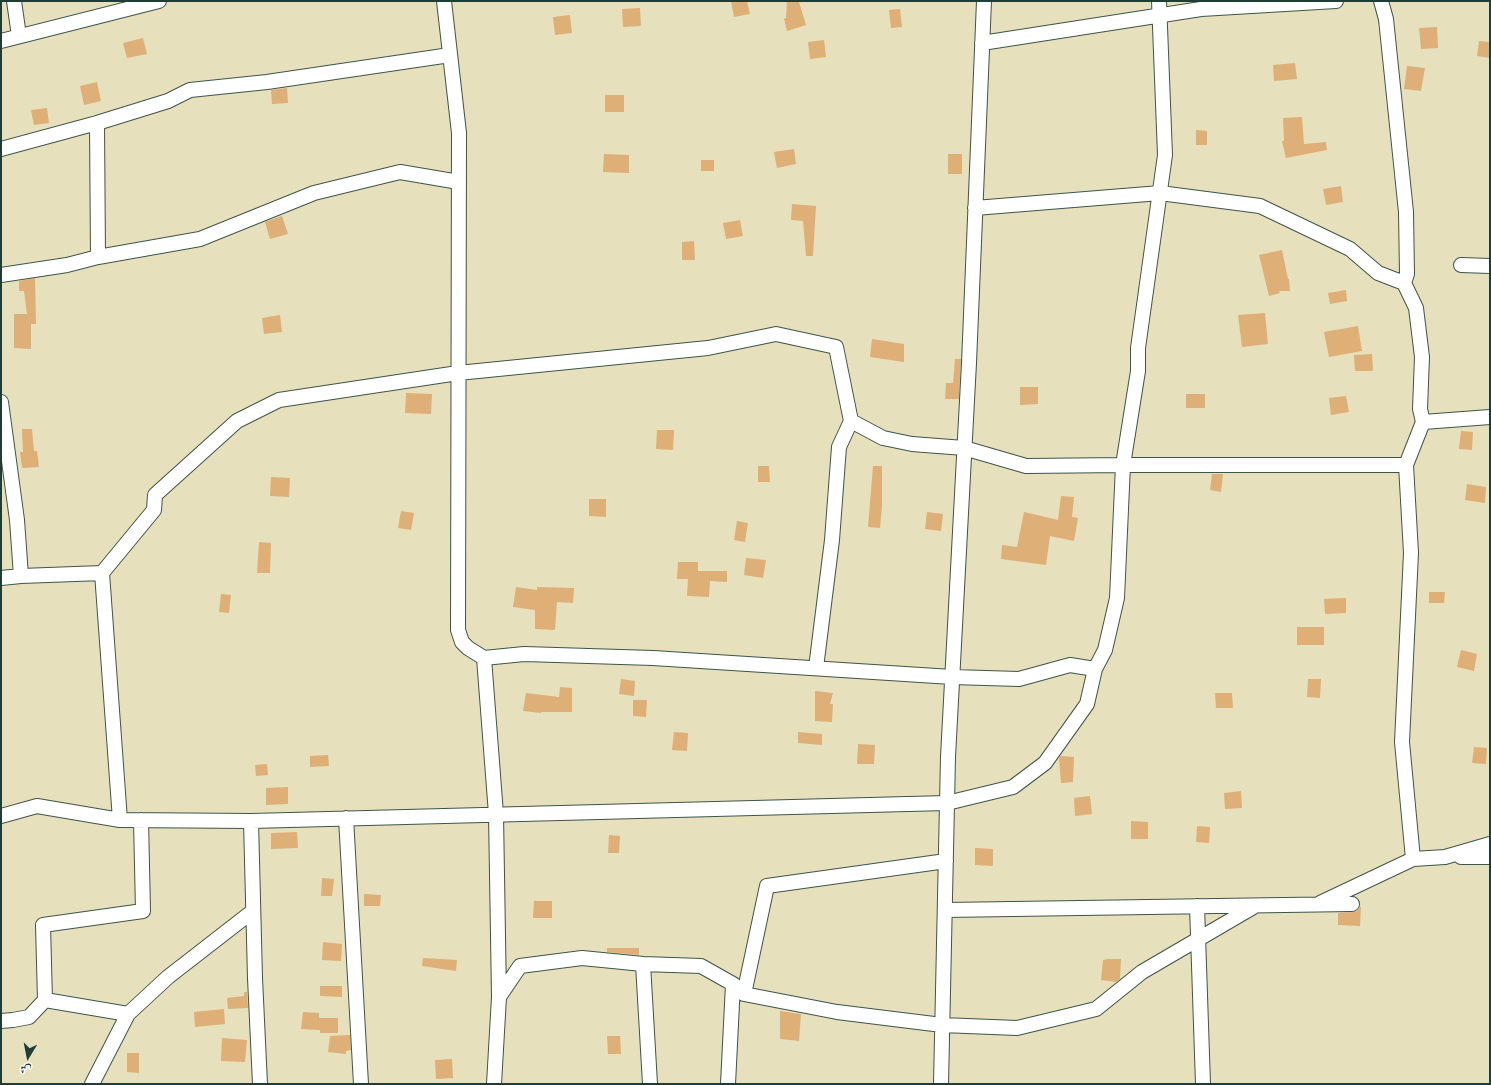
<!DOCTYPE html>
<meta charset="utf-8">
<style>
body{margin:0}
#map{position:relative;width:1491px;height:1085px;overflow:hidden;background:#e7e0bc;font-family:"IM FELL Great Primer",Amiri,serif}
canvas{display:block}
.frame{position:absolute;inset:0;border:2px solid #1f3d34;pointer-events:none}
.north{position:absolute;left:8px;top:1037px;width:40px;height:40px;-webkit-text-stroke:3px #f6f6f2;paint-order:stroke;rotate:190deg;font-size:11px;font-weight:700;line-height:16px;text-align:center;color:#1f3d34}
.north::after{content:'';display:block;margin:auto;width:14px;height:18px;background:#1f3d34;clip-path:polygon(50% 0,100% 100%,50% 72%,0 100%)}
</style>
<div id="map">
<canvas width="1491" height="1085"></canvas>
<div class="frame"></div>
<div class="north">ش</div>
</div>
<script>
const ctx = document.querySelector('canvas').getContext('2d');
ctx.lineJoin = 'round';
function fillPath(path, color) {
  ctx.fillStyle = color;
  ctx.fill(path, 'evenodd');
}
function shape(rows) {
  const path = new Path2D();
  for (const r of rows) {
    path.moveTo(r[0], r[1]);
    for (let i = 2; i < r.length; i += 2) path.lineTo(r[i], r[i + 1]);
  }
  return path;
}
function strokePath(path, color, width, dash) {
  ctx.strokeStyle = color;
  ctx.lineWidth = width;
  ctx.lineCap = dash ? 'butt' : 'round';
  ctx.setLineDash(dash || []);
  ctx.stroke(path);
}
fillPath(shape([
 [731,1,747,1,750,14,734,17],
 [787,1,799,2,806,25,787,31,784,19,786,18],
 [640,8,641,26,623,27,622,9],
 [900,9,902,27,891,28,889,10],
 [570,15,572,33,555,35,553,17],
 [1437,27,1438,48,1421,49,1419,28],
 [143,38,147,54,127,58,123,43],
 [824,40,826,57,810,59,808,42],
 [1479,41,1490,42,1490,58,1477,56],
 [1295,63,1297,79,1274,81,1273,65],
 [1407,66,1425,68,1421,91,1404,89],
 [97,82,101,101,84,105,80,86],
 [287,88,288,103,272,104,271,90],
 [605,95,624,95,624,112,605,112],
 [47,108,49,123,34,125,31,110],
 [1302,117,1304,144,1326,142,1327,150,1286,158,1282,141,1284,141,1283,118],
 [1196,130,1207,131,1207,145,1196,145],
 [794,149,796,164,777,168,774,152],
 [604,154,629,155,629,173,603,172],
 [948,154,962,154,962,174,948,174],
 [701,160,714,160,714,171,701,171],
 [1341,186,1343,202,1326,205,1323,189],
 [792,204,816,206,813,256,806,256,803,221,791,220],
 [282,216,288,234,270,239,265,222],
 [740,220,743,236,726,239,723,223],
 [694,241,695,260,682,260,682,242],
 [1282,250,1288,279,1289,279,1290,291,1279,291,1280,293,1269,296,1259,255],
 [35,278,36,324,31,324,31,349,14,348,14,314,27,314,24,291,19,291,19,281],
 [1346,290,1347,301,1330,304,1328,293],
 [1265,313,1268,344,1242,347,1238,315],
 [280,315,282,332,264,334,262,318],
 [1358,326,1362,351,1329,357,1324,332],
 [872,339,904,344,904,362,870,357],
 [1372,354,1373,371,1355,371,1354,355],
 [955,359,961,359,959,399,945,399,946,383,953,383],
 [1020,387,1038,387,1038,404,1020,405],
 [406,393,432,394,431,414,405,413],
 [1186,394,1205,394,1205,408,1186,408],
 [1346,396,1349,412,1331,415,1329,398],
 [22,429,32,429,34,451,37,451,39,467,22,468,20,452,23,452],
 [657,430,674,430,673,450,656,449],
 [1461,431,1473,432,1472,450,1459,449],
 [758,466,769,466,770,482,758,482],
 [873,466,882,466,882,506,880,528,868,527],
 [1212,474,1223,474,1221,492,1210,490],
 [271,477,290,478,289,497,270,496],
 [1467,484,1486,487,1485,503,1465,500],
 [1061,496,1074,497,1072,517,1078,518,1074,541,1050,536,1046,565,1001,559,1002,545,1017,547,1024,512,1058,520],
 [589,499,606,499,606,517,589,516],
 [401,511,414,513,411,530,398,528],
 [927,512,943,514,941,531,925,529],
 [737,521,748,523,745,542,734,540],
 [259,542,271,543,270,573,257,573],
 [746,558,766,560,763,578,744,575],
 [678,562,698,562,698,571,727,571,727,582,710,581,709,597,687,596,688,579,677,579],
 [516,587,537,590,537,587,574,588,573,603,557,602,555,630,535,629,535,610,513,607],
 [1429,592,1445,592,1444,603,1429,603],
 [221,594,231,595,229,613,219,612],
 [1346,598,1346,613,1325,614,1324,599],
 [1297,627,1324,627,1324,645,1297,645],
 [1461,650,1477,654,1474,671,1457,667],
 [621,679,635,681,634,696,619,694],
 [1308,679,1321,679,1320,698,1307,697],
 [560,687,572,688,572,712,541,712,541,713,523,711,526,693,559,697],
 [815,691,833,693,830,704,833,704,832,722,815,721],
 [1215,693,1232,693,1233,708,1216,708],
 [633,700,647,700,646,717,633,716],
 [674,732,688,733,687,751,672,750],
 [798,732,822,734,822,745,798,743],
 [858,744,875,745,874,764,857,764],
 [1474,747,1487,748,1486,764,1472,763],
 [328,755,329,766,310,767,310,756],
 [1060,756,1074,757,1073,782,1061,783,1059,759],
 [267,764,268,775,256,776,255,765],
 [288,787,288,804,266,805,266,788],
 [1241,791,1242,808,1225,809,1224,793],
 [1090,796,1092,814,1075,816,1074,798],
 [1131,821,1148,822,1148,839,1131,839],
 [1197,826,1210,827,1209,843,1196,842],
 [297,832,298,848,271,849,271,833],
 [609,835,620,836,619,853,608,853],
 [975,848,993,849,993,866,975,865],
 [322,878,334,879,332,896,321,896],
 [364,894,381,895,380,906,364,906],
 [534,901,552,901,552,918,533,918],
 [1360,907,1361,907,1360,926,1338,925,1338,913,1353,912,1357,911],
 [323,942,342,944,341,961,322,960],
 [607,948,639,948,639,955,607,952],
 [423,958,457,960,456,971,422,966],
 [1108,959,1121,959,1120,979,1116,982,1101,980,1103,960],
 [320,986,342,986,342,997,320,996],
 [244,992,247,992,248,1008,228,1009,227,998,244,996],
 [224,1009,225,1024,195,1027,194,1012],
 [780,1011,801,1014,799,1041,780,1039],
 [303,1012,319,1013,319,1018,338,1018,338,1033,320,1033,320,1030,301,1029],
 [350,1035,351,1050,346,1051,346,1054,328,1052,330,1036],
 [607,1036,620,1036,621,1054,608,1054],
 [222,1038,247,1040,245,1062,221,1061],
 [127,1053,139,1053,139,1073,127,1072],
 [452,1059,453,1078,436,1079,435,1060]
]), '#deaf77');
const minor = shape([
 [14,1,19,36],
 [444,1,459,133,458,630,462,642,468,648,484,658,524,654,653,658,952,677,1019,679,1070,665,1095,669],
 [1381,1,1386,19,1406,212,1407,274,1404,283,1416,308,1422,357,1420,409,1423,422,1406,465,1411,553,1402,742,1413,859],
 [1,41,159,1],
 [982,43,1201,9,1336,1],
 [97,123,98,257],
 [1,149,97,123,168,101,190,90,267,82,450,55],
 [975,208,1160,193,1260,206,1350,249,1378,273,1404,283],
 [1461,265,1490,266],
 [1,275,67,265,98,257,200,239,314,193,400,172,459,182],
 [1,402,17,520,21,576],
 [851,421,883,438,912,444,964,448,1026,466,1123,465,1406,465],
 [1423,422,1490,417],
 [1,578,21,576,102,573],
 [484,658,496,814,499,997,494,1084],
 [1,816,37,806,120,820,251,821,947,803,1013,787,1045,763,1087,704,1095,669,1105,650,1117,598,1123,465,1138,371,1138,348,1165,155,1159,1],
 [346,818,361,1084],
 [120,820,102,573,154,510,155,495,237,421,279,400,458,373,708,348,776,334,836,347,851,421,839,447,832,540,816,668],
 [251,821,255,978,260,1084],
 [1461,857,1490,857],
 [946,861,767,886,744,994,837,1012,942,1025,1017,1028,1096,1009,1142,972,1255,906],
 [1320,903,1413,859,1445,857,1490,844],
 [1197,906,1203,1084],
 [945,910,1352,904],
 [643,964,650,1084],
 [499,997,520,966,582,958,643,964,701,966,733,984,744,994],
 [128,1014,45,1000,43,925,143,911,141,820],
 [1,1021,13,1020,29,1017,45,1000],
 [92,1084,128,1014,168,977,253,911],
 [728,1084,733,984],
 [941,1084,948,757,969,363,984,1]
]);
strokePath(minor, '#3d5548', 16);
strokePath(minor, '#fff', 14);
</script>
